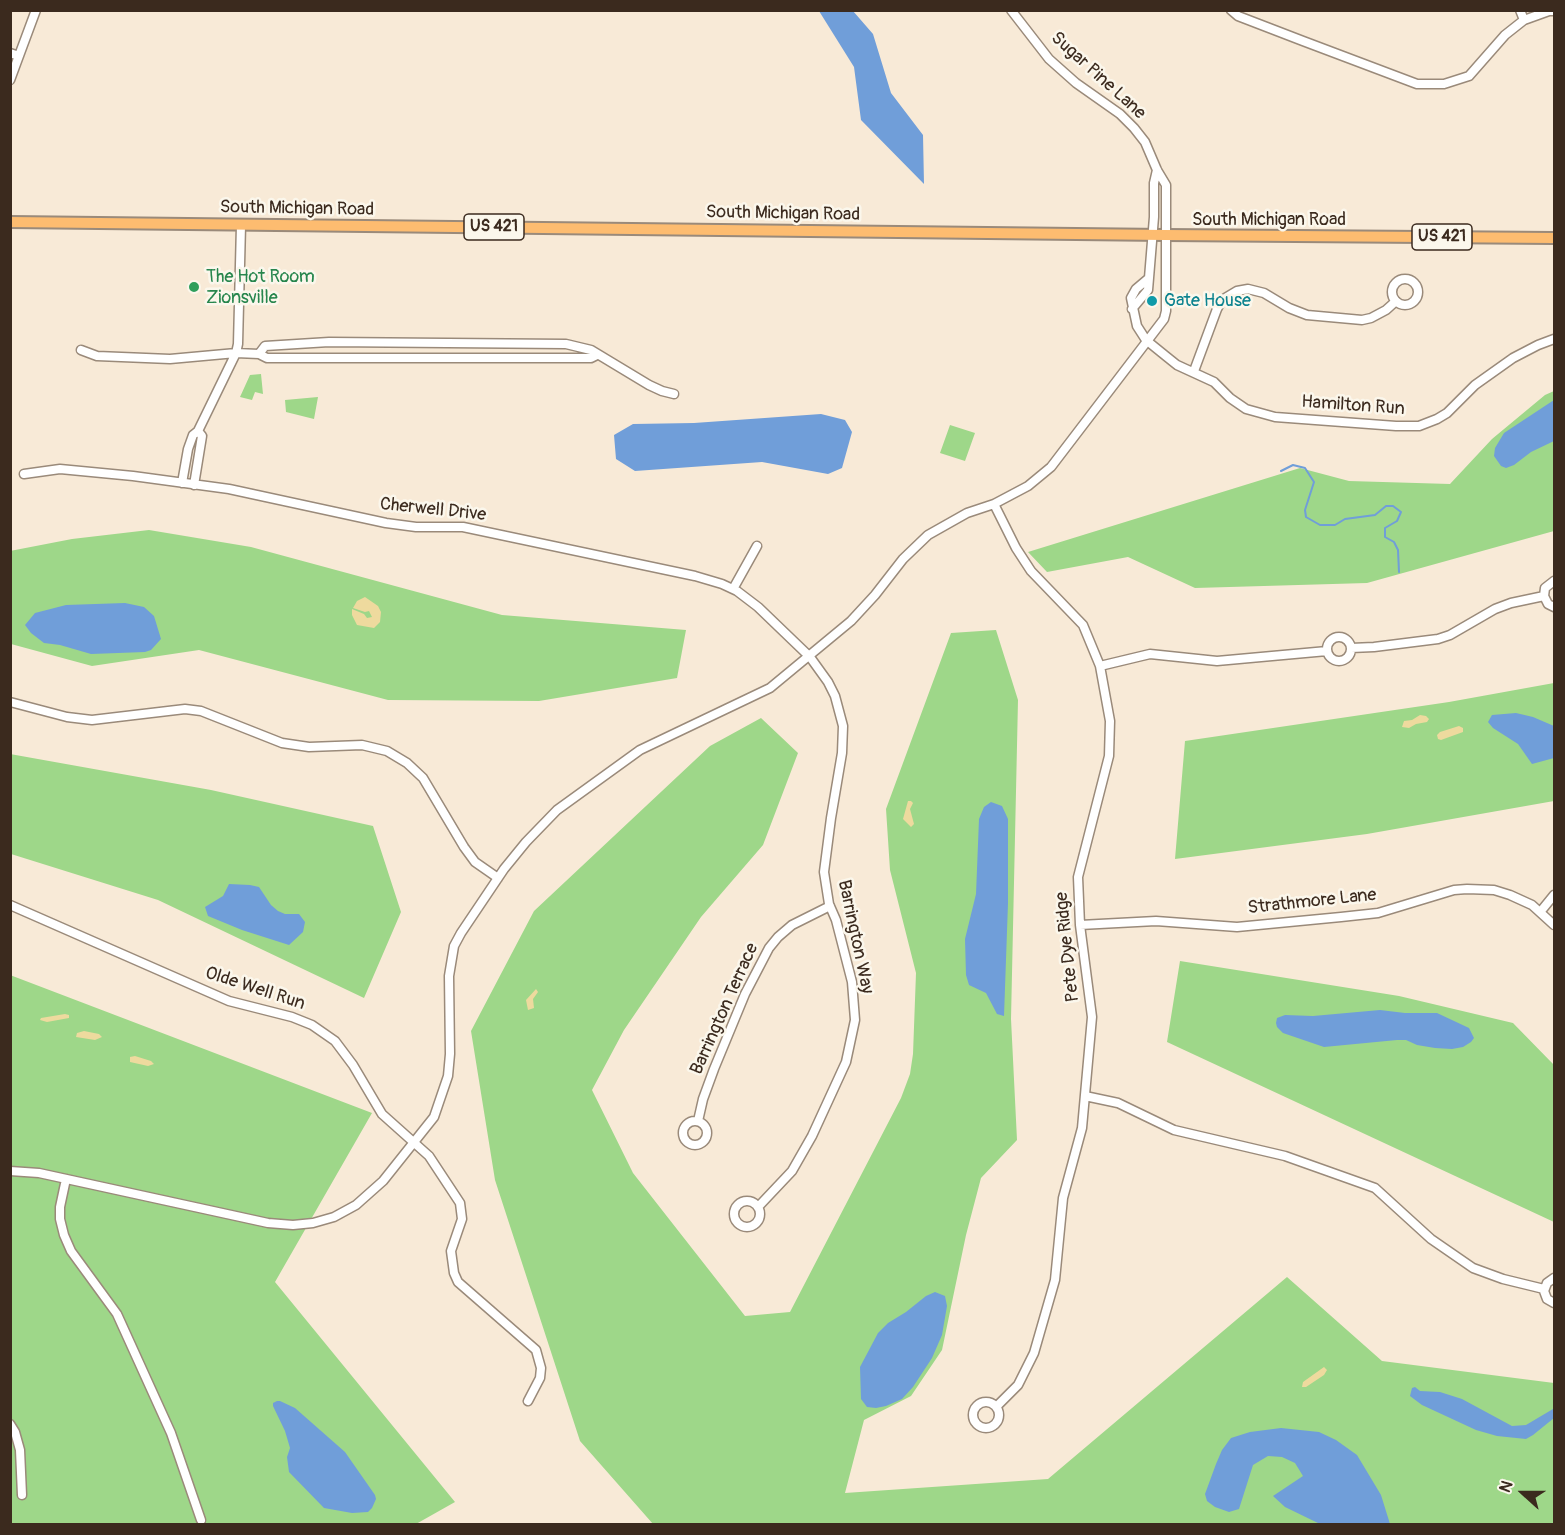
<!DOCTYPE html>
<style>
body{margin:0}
#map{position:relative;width:1565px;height:1535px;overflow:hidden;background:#f8ead7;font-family:Pangolin,sans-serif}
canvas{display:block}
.frame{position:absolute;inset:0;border:12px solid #3b2a1e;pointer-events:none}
.north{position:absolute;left:1493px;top:1463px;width:60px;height:60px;-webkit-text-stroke:4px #fbf7ec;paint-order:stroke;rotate:291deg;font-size:16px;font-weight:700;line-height:24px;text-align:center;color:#3b2a1e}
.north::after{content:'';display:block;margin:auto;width:21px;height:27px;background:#3b2a1e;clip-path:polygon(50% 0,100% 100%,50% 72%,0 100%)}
</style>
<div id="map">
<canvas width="1565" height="1535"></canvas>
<div class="frame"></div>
<div class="north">N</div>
</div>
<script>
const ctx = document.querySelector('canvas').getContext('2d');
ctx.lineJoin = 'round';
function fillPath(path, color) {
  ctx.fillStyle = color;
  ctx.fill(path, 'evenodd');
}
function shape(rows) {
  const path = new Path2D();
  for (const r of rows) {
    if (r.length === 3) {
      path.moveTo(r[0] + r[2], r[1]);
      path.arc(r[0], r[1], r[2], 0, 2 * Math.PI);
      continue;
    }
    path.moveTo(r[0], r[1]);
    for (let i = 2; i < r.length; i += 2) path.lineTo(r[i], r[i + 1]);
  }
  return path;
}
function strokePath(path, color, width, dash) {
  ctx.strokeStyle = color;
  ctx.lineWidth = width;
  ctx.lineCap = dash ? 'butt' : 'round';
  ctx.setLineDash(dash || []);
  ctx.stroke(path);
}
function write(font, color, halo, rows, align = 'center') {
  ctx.font = font + ' Pangolin,sans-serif';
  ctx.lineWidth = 5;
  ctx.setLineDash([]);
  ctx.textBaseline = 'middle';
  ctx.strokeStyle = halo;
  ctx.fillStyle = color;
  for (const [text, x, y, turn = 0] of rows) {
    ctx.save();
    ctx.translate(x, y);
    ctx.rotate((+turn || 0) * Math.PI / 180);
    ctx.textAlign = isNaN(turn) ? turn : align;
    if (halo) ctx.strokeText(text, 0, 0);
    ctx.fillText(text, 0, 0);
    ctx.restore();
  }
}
fillPath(shape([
 [261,374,263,394,255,392,252,400,240,397,250,375],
 [1554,391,1554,531,1367,583,1195,588,1128,557,1047,572,1028,552,1300,468,1349,481,1450,484,1492,439,1545,395],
 [318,397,314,419,286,412,285,400],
 [950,425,975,433,965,461,940,453],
 [149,530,251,547,502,615,686,630,677,678,539,701,388,700,199,650,92,666,11,644,10,551,72,539],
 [996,630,1018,700,1011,1019,1017,1140,981,1178,966,1235,942,1350,911,1396,864,1420,845,1493,1048,1479,1287,1277,1382,1361,1554,1383,1554,1524,653,1524,580,1441,495,1180,471,1031,534,911,710,746,761,718,798,753,763,845,701,917,624,1030,592,1090,633,1173,745,1316,790,1312,901,1098,910,1074,913,1054,916,973,890,870,886,809,951,633],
 [1554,683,1554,801,1367,834,1175,859,1185,741,1449,702],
 [10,754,211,790,373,826,401,912,364,998,158,900,11,854],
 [1180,961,1399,996,1513,1023,1554,1065,1554,1222,1167,1042],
 [10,975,372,1113,275,1282,455,1502,416,1524,11,1524]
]), '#9ed789');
fillPath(shape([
 [365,597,378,606,381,612,380,622,374,628,357,625,352,615,352,609,364,614,367,618,372,617,369,611,365,612,353,608,357,601],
 [1420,715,1426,716,1429,719,1427,722,1416,724,1409,728,1402,727,1404,721,1412,720],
 [1459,726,1463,728,1463,732,1441,740,1438,739,1437,735,1440,732],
 [908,801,911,801,913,803,910,809,914,824,911,827,903,819],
 [536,989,538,992,533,999,534,1008,528,1010,526,1000],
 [65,1014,69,1015,69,1018,47,1022,40,1020,41,1018],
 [84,1031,99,1034,102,1037,95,1040,76,1037,77,1033],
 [135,1056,151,1061,154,1064,148,1066,130,1062,130,1057],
 [1324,1367,1327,1370,1324,1375,1306,1387,1302,1387,1303,1382]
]), '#eeda9e');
fillPath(shape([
 [819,11,853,11,873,34,891,93,923,135,924,184,861,120,854,67],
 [1554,400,1554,441,1531,452,1514,465,1506,468,1501,466,1494,456,1495,448,1504,433],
 [821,414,845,420,852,432,842,468,828,474,762,462,635,471,616,459,614,435,633,424,694,423],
 [125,603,144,607,154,616,161,639,151,650,145,652,91,654,60,645,44,643,31,633,25,625,35,613,66,605],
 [1516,713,1533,717,1554,726,1554,758,1532,764,1518,744,1493,728,1488,722,1492,715],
 [991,802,1002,806,1008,819,1008,903,1004,1016,997,1014,986,993,969,985,966,975,965,939,976,894,979,819,984,807],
 [229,884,250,885,259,887,271,905,278,911,285,914,299,914,305,922,303,932,289,945,242,930,208,916,205,907,223,896],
 [1380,1010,1405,1013,1437,1013,1469,1028,1474,1038,1471,1042,1463,1047,1452,1049,1435,1048,1417,1045,1406,1040,1397,1040,1324,1047,1283,1033,1277,1027,1276,1023,1277,1018,1285,1015,1313,1016],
 [935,1292,945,1296,947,1306,942,1335,932,1358,913,1387,902,1399,886,1406,876,1408,867,1407,861,1399,860,1367,878,1333,888,1323,906,1312,926,1296],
 [1415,1387,1420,1391,1440,1392,1462,1399,1512,1426,1526,1425,1553,1409,1554,1418,1533,1435,1526,1439,1497,1436,1476,1430,1422,1405,1410,1396,1412,1388],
 [277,1401,280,1401,295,1408,345,1452,375,1495,376,1499,372,1508,368,1512,352,1513,324,1508,289,1472,287,1457,290,1448,285,1431,273,1406,273,1403],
 [1281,1428,1319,1432,1336,1440,1357,1455,1381,1495,1390,1524,1320,1524,1285,1507,1273,1496,1303,1476,1295,1463,1282,1457,1268,1456,1253,1465,1239,1509,1229,1512,1215,1507,1207,1501,1205,1494,1216,1464,1222,1450,1231,1438,1250,1432]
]), '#709ed9');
strokePath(shape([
 [1281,471,1293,465,1305,468,1314,482,1305,510,1306,517,1320,525,1335,525,1345,519,1375,515,1386,506,1393,506,1401,512,1397,521,1385,528,1385,537,1394,542,1398,550,1399,572]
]), '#709ed9', 2);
const minor = shape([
 [1231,10,1238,16,1303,41,1417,84,1444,84,1469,76,1505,35,1524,20,1549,11,1554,11],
 [1520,10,1524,20],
 [10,53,19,56],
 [10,80,36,10],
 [1157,170,1154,183,1154,217,1149,278,1136,289,1131,298,1137,326,1146,340,1167,357,1177,365,1214,382,1230,398,1246,409,1275,417,1396,426,1419,426,1437,419,1447,413,1475,385,1513,358,1538,345,1554,339],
 [1405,292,13],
 [1132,309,1148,290,1149,278],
 [81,350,97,356,170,359,236,353,259,354,267,358,591,358,597,355],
 [259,354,265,346,329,342,566,344,591,350,649,385,662,391,674,394],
 [1194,371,1217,309,1222,300,1237,291,1248,289,1264,293,1289,308,1307,315,1362,320,1371,318,1386,310,1396,301],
 [24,474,60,469,133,476,229,489,386,523,416,527,463,527,695,576,722,584,737,591,758,607,810,657,828,682,835,696,843,726,842,753,831,818,824,872,829,904,836,920,852,982,855,1020,846,1062,812,1136,792,1171,758,1207],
 [182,483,188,449,193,435,198,431,236,353,238,344,241,225],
 [194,485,202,436,198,431],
 [994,504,1016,548,1031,571,1083,625,1100,666,1110,721,1109,756,1078,877,1080,925,1092,1017,1082,1128,1063,1198,1055,1280,1034,1353,1018,1385,997,1406],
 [1554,581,1545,588,1544,596,1548,604,1554,607],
 [733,589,757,546],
 [1339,649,12],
 [1351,648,1374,647,1438,639,1450,635,1495,609,1511,603,1544,596],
 [1100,666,1150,654,1217,661,1327,651],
 [10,702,67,717,92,720,185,709,201,711,282,743,309,747,362,745,387,751,407,763,423,778,464,847,475,862,498,878],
 [10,905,229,1001,292,1017,312,1025,335,1041,353,1065,382,1114,429,1156,460,1203,462,1219,451,1251,454,1273,458,1282,536,1350,541,1368,540,1378,528,1401],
 [1541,911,1554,895],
 [1080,925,1156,921,1237,927,1341,917,1378,913,1454,890,1467,889,1494,890,1510,895,1532,905,1554,925],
 [1085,1096,1118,1103,1174,1130,1285,1156,1375,1188,1431,1239,1473,1268,1503,1279,1544,1289],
 [695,1133,12],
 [698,1121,703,1099,714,1069,745,994,769,948,778,937,792,925,830,906],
 [10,1171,39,1173,268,1223,293,1225,313,1223,334,1217,356,1205,383,1181,434,1117,448,1076,450,1054,449,976,454,946,461,933,504,869,526,842,557,810,640,750,770,688,851,621,875,595,903,559,928,535,967,513,994,504,1028,486,1051,467,1164,319,1166,311,1166,185,1157,170,1145,142,1134,128,1120,114,1076,83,1049,59,1011,10],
 [66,1179,60,1207,60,1219,64,1235,71,1251,117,1314,171,1433,201,1520],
 [747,1214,13],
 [1554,1278,1547,1283,1544,1291,1547,1299,1554,1303],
 [986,1415,13],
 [10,1424,15,1432,20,1450,22,1495]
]);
const major = shape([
 [10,222,1165,235,1554,238]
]);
strokePath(minor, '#9a8a7a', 11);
strokePath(major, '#9a8a7a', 14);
strokePath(minor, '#fff', 8);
strokePath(major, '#fdbc70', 10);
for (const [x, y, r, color] of [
 [194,287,6,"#2e9e5b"],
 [1152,301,6,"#0f9aa8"]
]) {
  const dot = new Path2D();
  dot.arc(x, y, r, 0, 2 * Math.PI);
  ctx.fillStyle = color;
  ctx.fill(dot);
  strokePath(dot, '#fbf7ec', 2);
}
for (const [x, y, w] of [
 [494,227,60],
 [1442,237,60]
]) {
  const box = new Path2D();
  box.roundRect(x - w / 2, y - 13, w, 26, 4.5);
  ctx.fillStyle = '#fbf7ec';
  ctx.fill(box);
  strokePath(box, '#3b2a1e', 1.5);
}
write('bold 16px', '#3b2a1e', null, [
 ["US 421",494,227],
 ["US 421",1442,237]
]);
write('18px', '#3b2a1e', '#fbf7ec', [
 ["Sugar Pine Lane",1098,76,42],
 ["South Michigan Road",297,209,1],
 ["South Michigan Road",783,214,1],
 ["South Michigan Road",1269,220],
 ["Hamilton Run",1353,406,4],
 ["Cherwell Drive",433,510,6],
 ["Strathmore Lane",1312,902,-6],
 ["Barrington Way",855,937,78],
 ["Pete Dye Ridge",1068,947,-96],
 ["Olde Well Run",255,989,18],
 ["Barrington Terrace",725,1009,-66]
]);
write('18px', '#27864d', '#fbf7ec', [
 ["The Hot Room",206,277],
 ["Zionsville",206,298]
], 'left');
write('18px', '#0d838f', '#fbf7ec', [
 ["Gate House",1164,301]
], 'left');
</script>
